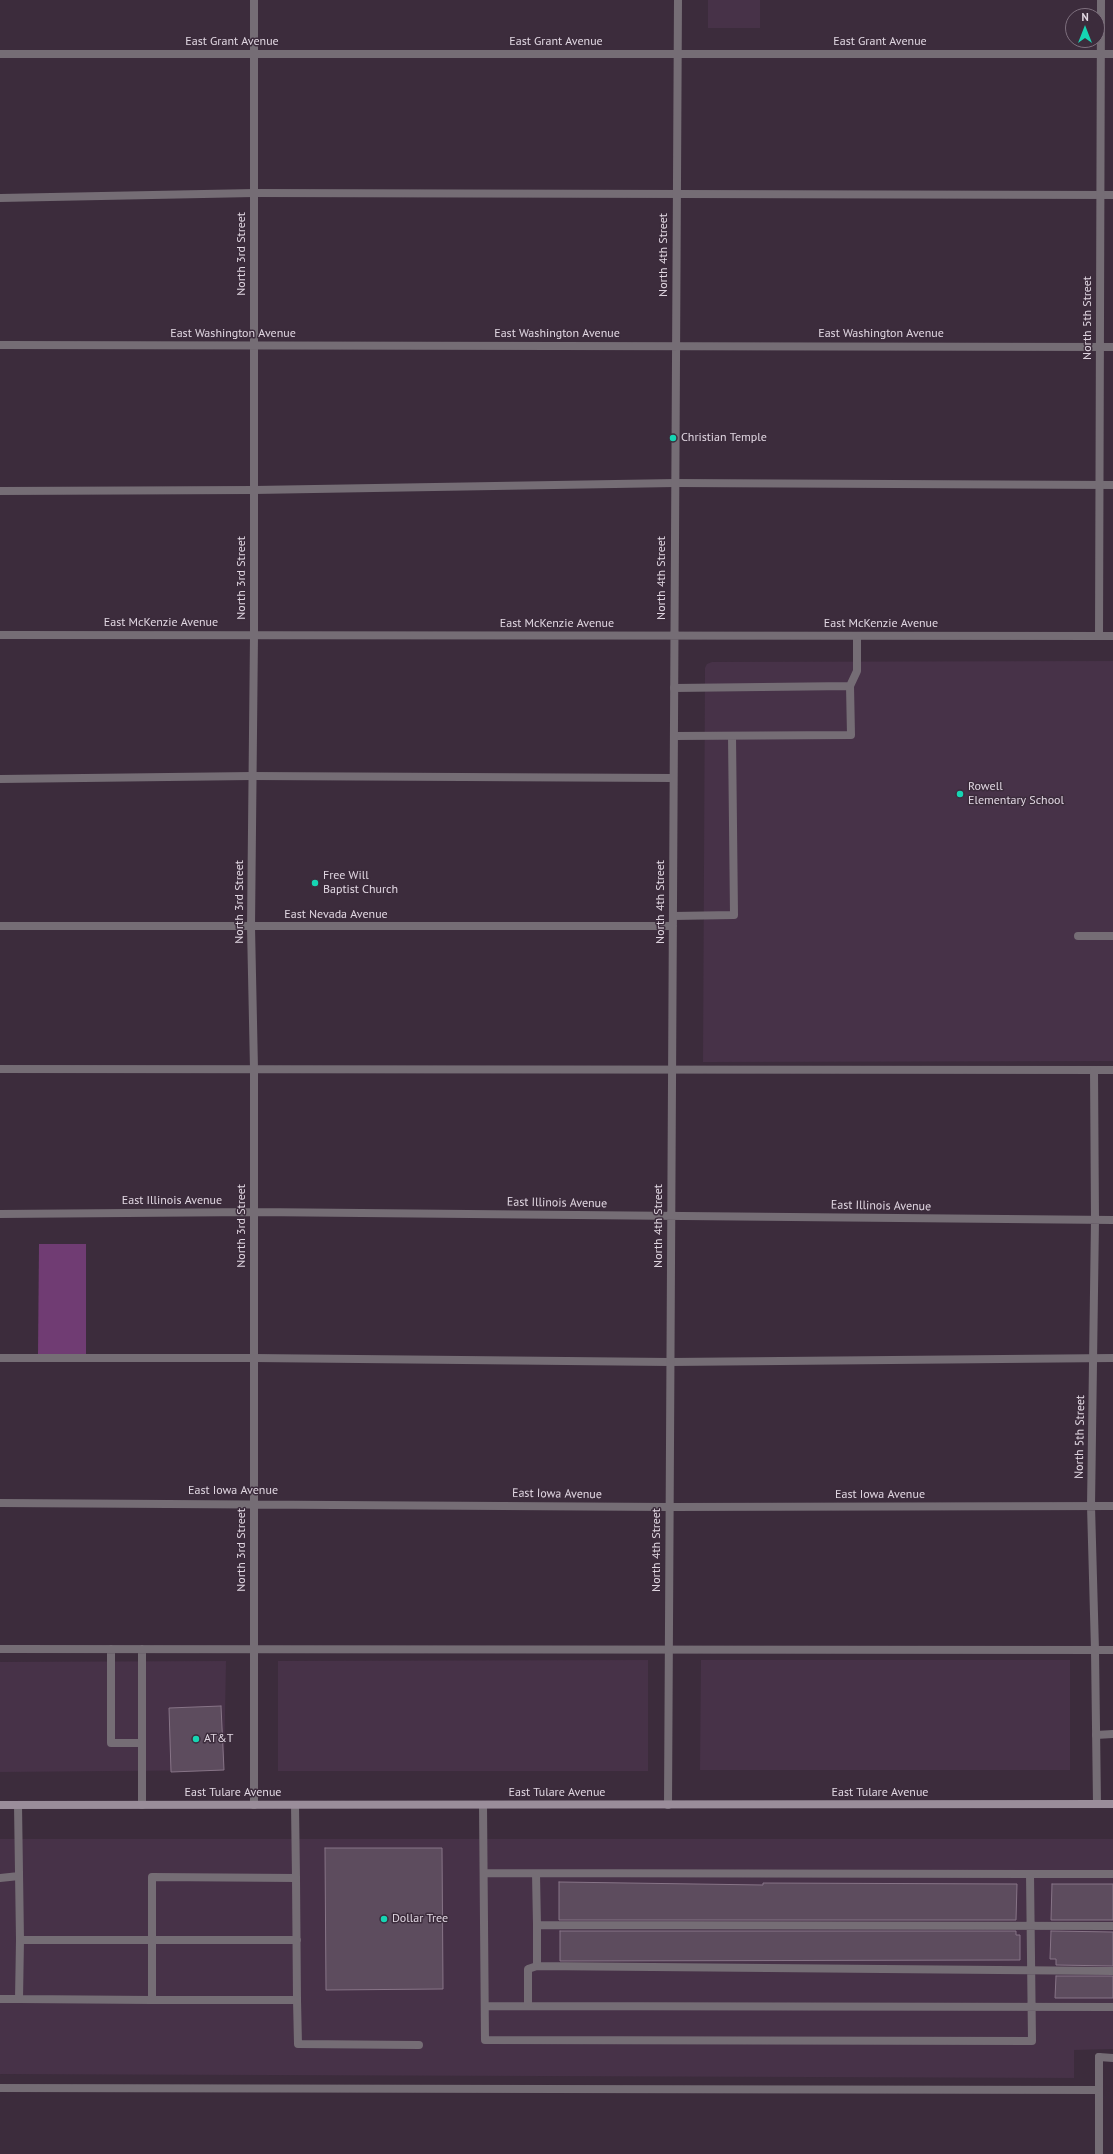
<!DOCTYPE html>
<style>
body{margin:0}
#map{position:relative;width:1113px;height:2154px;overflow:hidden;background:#3c2c3c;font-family:"PT Sans",sans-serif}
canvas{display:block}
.north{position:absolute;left:1065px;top:8px;width:40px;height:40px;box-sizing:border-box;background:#3c2c3c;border:1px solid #7e707e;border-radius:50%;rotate:0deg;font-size:11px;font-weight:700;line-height:16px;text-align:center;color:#e0d6e1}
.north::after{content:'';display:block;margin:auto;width:14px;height:18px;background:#16d5b3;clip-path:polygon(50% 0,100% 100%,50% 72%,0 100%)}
</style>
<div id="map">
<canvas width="1113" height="2154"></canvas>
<div class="north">N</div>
</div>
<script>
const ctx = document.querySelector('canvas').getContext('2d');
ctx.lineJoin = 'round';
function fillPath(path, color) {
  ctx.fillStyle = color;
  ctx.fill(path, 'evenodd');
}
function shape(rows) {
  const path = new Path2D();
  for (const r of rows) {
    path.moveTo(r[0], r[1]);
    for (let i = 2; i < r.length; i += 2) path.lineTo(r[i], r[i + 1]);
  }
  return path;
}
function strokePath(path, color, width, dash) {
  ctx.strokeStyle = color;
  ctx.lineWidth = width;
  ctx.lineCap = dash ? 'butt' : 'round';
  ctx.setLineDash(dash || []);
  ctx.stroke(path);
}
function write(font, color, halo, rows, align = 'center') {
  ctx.font = font + ' "PT Sans",sans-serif';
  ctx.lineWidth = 3;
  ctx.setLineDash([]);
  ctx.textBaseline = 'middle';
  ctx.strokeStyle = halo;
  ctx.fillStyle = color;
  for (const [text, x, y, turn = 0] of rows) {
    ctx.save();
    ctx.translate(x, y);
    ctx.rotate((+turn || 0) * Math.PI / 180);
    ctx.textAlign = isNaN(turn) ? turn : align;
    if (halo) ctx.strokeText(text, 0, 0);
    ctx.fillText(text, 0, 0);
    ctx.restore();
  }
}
fillPath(shape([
 [708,0,760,0,760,28,708,28],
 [1113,661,1113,1061,703,1062,705,668,707,664,712,662],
 [648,1660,648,1771,278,1771,278,1661],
 [701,1660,1070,1660,1070,1770,700,1770],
 [226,1661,224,1770,0,1772,0,1662],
 [0,1839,1113,1839,1113,2049,1074,2050,1074,2078,0,2074]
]), '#473248');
fillPath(shape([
 [39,1244,86,1244,86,1354,38,1354]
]), '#703c73');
const building = shape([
 [221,1706,224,1770,171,1772,169,1708,221,1706],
 [325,1848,442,1848,443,1989,326,1990,325,1848],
 [559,1882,763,1885,763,1883,1017,1884,1016,1920,559,1920,559,1882],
 [1052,1884,1113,1884,1113,1920,1051,1920,1052,1884],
 [560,1931,1016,1931,1016,1935,1020,1935,1020,1960,560,1961,560,1931],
 [1051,1931,1113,1932,1113,1966,1056,1965,1056,1959,1050,1959,1051,1931],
 [1056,1976,1113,1976,1113,1998,1055,1998,1056,1976]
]);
fillPath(building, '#5d4c5e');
strokePath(building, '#877487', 1);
strokePath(shape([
 [0,198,254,193,1113,195],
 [0,491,254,490,675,483,1113,485],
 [674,688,850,686],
 [674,736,851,735,850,686,857,671,857,636],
 [0,779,252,776,673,778],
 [673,916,734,915,732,736],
 [1078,936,1113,936],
 [0,1069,1113,1070],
 [0,1358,254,1358,670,1362,1113,1358],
 [0,1649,1113,1650],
 [111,1649,111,1743,142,1743],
 [142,1649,142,1805],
 [1096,1735,1113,1734],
 [18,1805,20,1940],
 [295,1805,296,1878],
 [483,1805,485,2040,1032,2041,1030,1874,1113,1874],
 [484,1873,1030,1874],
 [536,1874,537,1925],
 [152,1877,296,1878,297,2000,152,2000,152,1877],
 [0,1878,19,1876],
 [537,1966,537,1925,1113,1926],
 [0,1999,19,1999,20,1940,297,1940],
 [19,1999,152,2000],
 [297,2000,298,2044,419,2045],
 [485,2006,1113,2007],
 [528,2006,528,1969,537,1966,1113,1971],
 [1099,2057,1113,2058],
 [0,2088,1099,2090]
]), '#756d75', 8);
strokePath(shape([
 [254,0,254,635,251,927,254,1069,254,1805],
 [0,54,1113,54],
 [0,345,1113,347],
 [0,635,1113,636],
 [1099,636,1101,0],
 [0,926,673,926],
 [1094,1070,1095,1220,1091,1506,1095,1650,1097,1804],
 [0,1214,254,1212,1113,1220],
 [0,1503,669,1507,1113,1506],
 [668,1805,678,0],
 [1099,2057,1099,2154]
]), '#756d75', 8);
strokePath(shape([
 [0,1805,1113,1804]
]), '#9a8d9a', 8);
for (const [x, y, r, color] of [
 [673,438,4,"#16d5b3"],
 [960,794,4,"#16d5b3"],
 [315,883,4,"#16d5b3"],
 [196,1739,4,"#16d5b3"],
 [384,1919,4,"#16d5b3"]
]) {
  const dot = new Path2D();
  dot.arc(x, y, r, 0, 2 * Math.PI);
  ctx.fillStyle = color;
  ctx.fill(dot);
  strokePath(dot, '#3c2c3c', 1.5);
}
write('12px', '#e0d6e1', '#3c2c3c', [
 ["East Grant Avenue",232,42],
 ["East Grant Avenue",556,42],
 ["East Grant Avenue",880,42],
 ["North 3rd Street",242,254,-90],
 ["North 4th Street",664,255,-90],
 ["North 5th Street",1088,318,-90],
 ["East Washington Avenue",233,334],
 ["East Washington Avenue",557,334],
 ["East Washington Avenue",881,334],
 ["North 3rd Street",242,578,-90],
 ["North 4th Street",662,578,-90],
 ["East McKenzie Avenue",161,623],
 ["East McKenzie Avenue",557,624],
 ["East McKenzie Avenue",881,624],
 ["North 3rd Street",240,902,-90],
 ["North 4th Street",661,902,-90],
 ["East Nevada Avenue",336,915],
 ["East Illinois Avenue",172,1201],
 ["East Illinois Avenue",557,1203,1],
 ["East Illinois Avenue",881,1206,1],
 ["North 3rd Street",242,1226,-90],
 ["North 4th Street",659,1226,-90],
 ["North 5th Street",1080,1437,-89],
 ["East Iowa Avenue",233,1491],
 ["East Iowa Avenue",557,1494,1],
 ["East Iowa Avenue",880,1495],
 ["North 3rd Street",242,1550,-90],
 ["North 4th Street",657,1550,-90],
 ["East Tulare Avenue",233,1793],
 ["East Tulare Avenue",557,1793],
 ["East Tulare Avenue",880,1793]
]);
write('12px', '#e0d6e1', '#3c2c3c', [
 ["Christian Temple",681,438],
 ["Rowell",968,787],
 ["Elementary School",968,801],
 ["Free Will",323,876],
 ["Baptist Church",323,890],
 ["AT&T",204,1739],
 ["Dollar Tree",392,1919]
], 'left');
</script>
